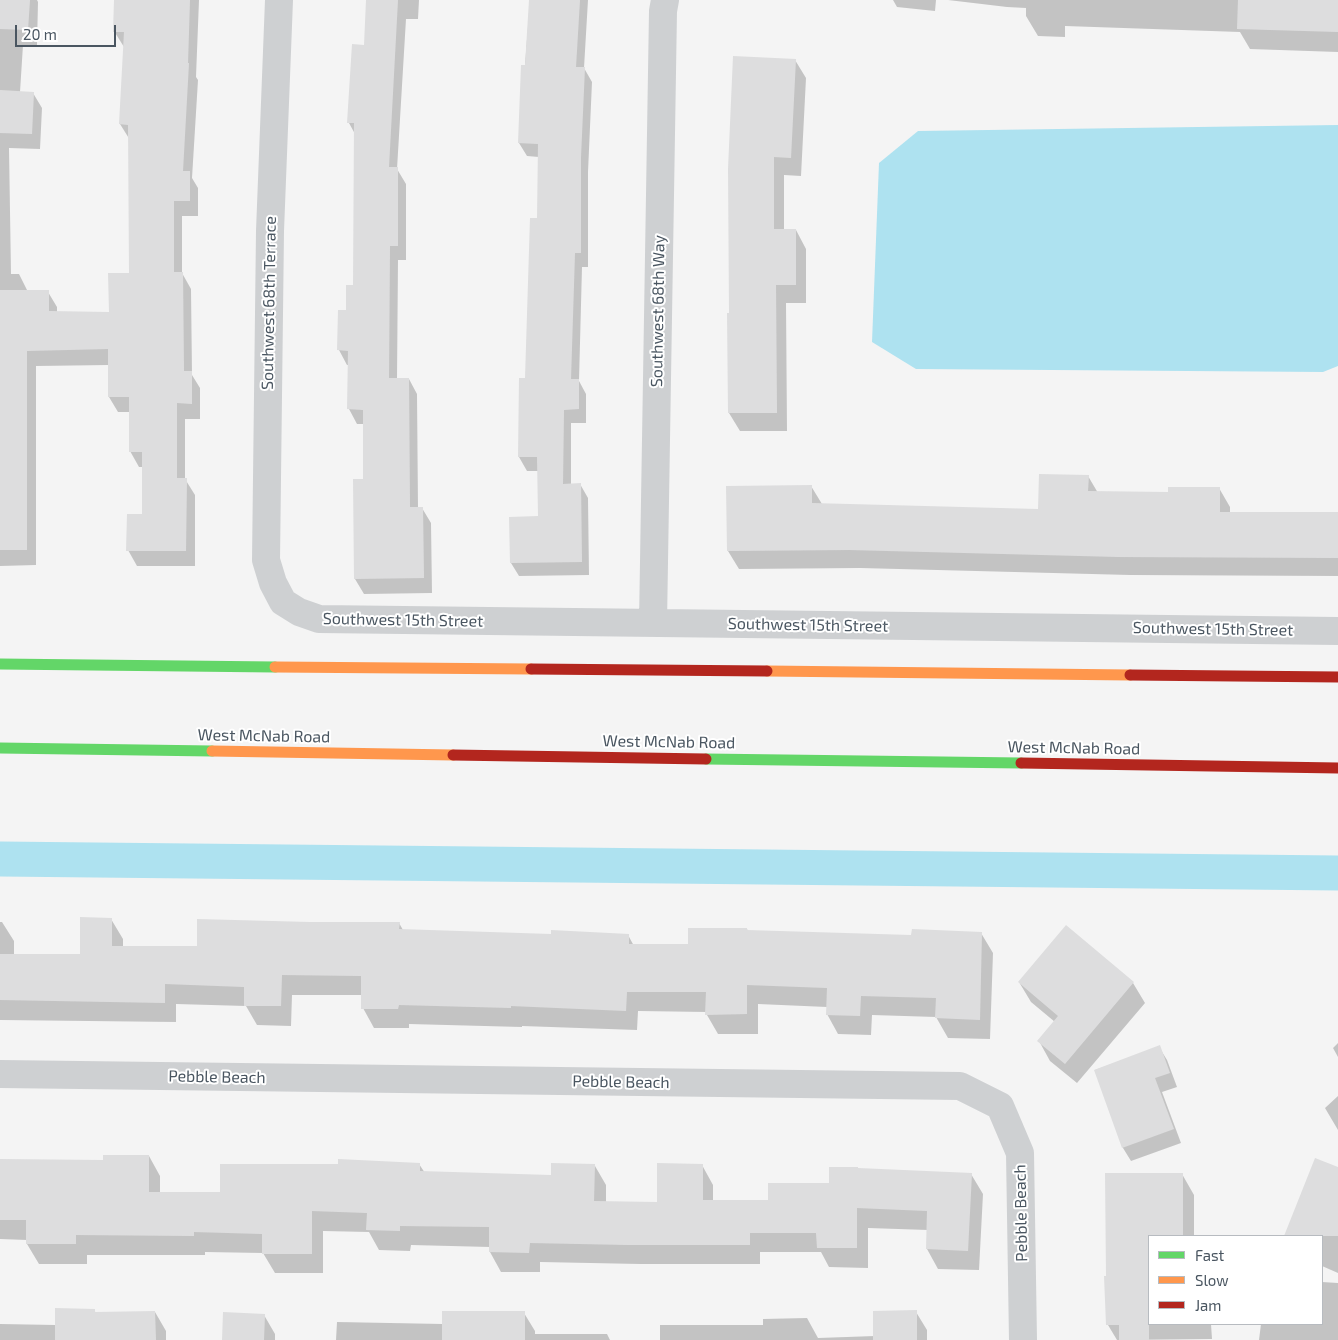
<!DOCTYPE html>
<style>
body{margin:0}
#map{position:relative;width:1338px;height:1340px;overflow:hidden;background:#f4f4f4;font-family:"Exo 2",sans-serif}
canvas{display:block}
.legend{position:absolute;left:1148px;top:1235px;width:175px;height:90px;box-sizing:border-box;background:#fff;border:1px solid #b7bbc0;margin:0;padding:6px 9px;list-style:none;font-size:15px;color:#4a5661}
.legend li{display:flex;align-items:center;gap:10px;height:25px}
.legend b{width:25px;border:1px solid #b7bbc0}
.scale{position:absolute;left:15px;top:25px;width:101px;height:22px;box-sizing:border-box;border:2px solid #4a5661;border-top:0;padding-left:6px;font-size:15px;line-height:18px;white-space:nowrap;color:#4a5661;-webkit-text-stroke:4px #fff;paint-order:stroke}
</style>
<div id="map">
<canvas width="1338" height="1340"></canvas>
<ul class="legend">
<li><b style="height:6px;background:#63d668"></b>Fast</li>
<li><b style="height:6px;background:#ff974d"></b>Slow</li>
<li><b style="height:6px;background:#b3261e"></b>Jam</li>
</ul>
<div class="scale">20 m</div>
</div>
<script>
const ctx = document.querySelector('canvas').getContext('2d');
ctx.lineJoin = 'round';
function fillPath(path, color) {
  ctx.fillStyle = color;
  ctx.fill(path, 'evenodd');
}
function shape(rows) {
  const path = new Path2D();
  for (const r of rows) {
    path.moveTo(r[0], r[1]);
    for (let i = 2; i < r.length; i += 2) path.lineTo(r[i], r[i + 1]);
  }
  return path;
}
function strokePath(path, color, width, dash) {
  ctx.strokeStyle = color;
  ctx.lineWidth = width;
  ctx.lineCap = dash ? 'butt' : 'round';
  ctx.setLineDash(dash || []);
  ctx.stroke(path);
}
function write(font, color, halo, rows, align = 'center') {
  ctx.font = font + ' "Exo 2",sans-serif';
  ctx.lineWidth = 4;
  ctx.setLineDash([]);
  ctx.textBaseline = 'middle';
  ctx.strokeStyle = halo;
  ctx.fillStyle = color;
  for (const [text, x, y, turn = 0] of rows) {
    ctx.save();
    ctx.translate(x, y);
    ctx.rotate((+turn || 0) * Math.PI / 180);
    ctx.textAlign = isNaN(turn) ? turn : align;
    if (halo) ctx.strokeText(text, 0, 0);
    ctx.fillText(text, 0, 0);
    ctx.restore();
  }
}
fillPath(shape([
 [1338,125,1338,366,1323,372,916,369,872,342,879,163,918,131]
]), '#aee2f0');
fillPath(shape([
 [0,0,37,0,38,2,37,45,23,45,20,92,33,93,42,108,40,149,9,148,11,274,19,274,28,292,48,292,57,307,57,312,110,313,130,274,130,140,120,124,124,47,114,31,115,0,199,0,196,77,198,80,192,178,198,188,198,216,182,216,182,273,191,289,192,375,200,388,200,419,185,419,185,479,195,495,195,566,137,566,128,550,143,516,143,467,139,467,130,451,130,412,118,412,109,397,109,365,36,366,36,565,0,566],
 [367,0,419,0,418,19,406,19,397,169,406,184,406,260,398,260,397,379,409,379,417,394,418,508,422,508,431,523,432,593,364,594,355,579,365,480,365,424,357,424,349,409,349,365,347,365,339,350,339,311,347,311,354,286,355,134,349,123,365,46],
 [530,0,588,0,584,68,592,82,588,172,588,267,582,267,579,381,586,394,586,423,571,423,571,485,580,484,588,498,589,575,519,576,511,563,539,517,538,471,527,471,519,457,539,219,539,157,527,156,519,143],
 [893,0,936,0,935,11,897,7],
 [948,0,1338,0,1338,52,1250,49,1240,32,1065,26,1065,37,1038,36,1026,16,1026,8,1007,7],
 [795,60,806,78,801,176,784,175,784,230,796,230,806,249,806,303,786,303,787,431,740,431,729,413,730,315],
 [1088,476,1098,493,1169,493,1219,488,1230,507,1230,513,1338,514,1338,576,1130,575,860,568,739,569,728,551,811,486,822,504,1039,510],
 [111,919,123,939,123,947,198,948,310,923,399,923,403,930,552,935,628,935,634,946,689,945,747,929,748,931,913,936,981,933,993,953,990,1039,948,1038,936,1017,872,1015,871,1035,838,1034,827,1014,827,1007,758,1004,758,1034,718,1034,707,1015,707,1012,638,1011,637,1030,522,1026,522,1027,409,1024,409,1028,374,1028,363,1008,363,995,292,995,291,1026,257,1025,246,1006,176,1004,176,1022,0,1020,0,922,2,922,14,941,14,955,81,956],
 [1019,982,1133,983,1145,1003,1077,1083,1050,1061,1039,1041,1055,1022,1031,1002],
 [1338,1043,1338,1057,1333,1048],
 [1159,1047,1167,1060,1177,1087,1162,1092,1181,1143,1131,1161,1123,1148,1095,1070],
 [1338,1096,1338,1130,1325,1108],
 [149,1156,160,1176,160,1193,221,1194,419,1164,425,1173,552,1176,595,1166,606,1185,606,1202,658,1203,702,1165,713,1185,713,1201,769,1202,830,1184,971,1174,983,1194,979,1270,938,1269,927,1249,928,1230,868,1228,868,1268,829,1267,821,1252,760,1252,760,1264,640,1264,540,1262,540,1272,501,1272,490,1252,490,1247,411,1245,410,1251,379,1250,369,1232,323,1231,323,1273,275,1273,263,1253,205,1252,205,1255,87,1255,87,1264,39,1264,27,1244,27,1240,0,1239,0,1160,104,1161],
 [1316,1160,1338,1169,1338,1273,1322,1266,1322,1236,1286,1236],
 [1182,1174,1194,1195,1194,1236,1149,1236,1149,1324,1211,1324,1212,1339,1117,1340,1108,1325,1105,1278],
 [1322,1282,1338,1283,1338,1340,1259,1340,1261,1324,1322,1324],
 [94,1310,96,1313,155,1312,166,1331,166,1340,0,1340,0,1324,56,1325],
 [916,1312,927,1330,927,1340,660,1340,660,1325,763,1325,763,1319,807,1318,818,1338,875,1336],
 [524,1313,535,1331,535,1334,607,1334,610,1340,336,1340,337,1322,443,1324],
 [264,1315,275,1334,275,1340,223,1340]
]), '#0003');
strokePath(shape([
 [0,859,1338,873]
]), '#aee2f0', 35);
fillPath(shape([
 [0,0,30,0,28,30,0,29],
 [114,0,190,0,188,63,189,63,183,171,190,171,190,201,174,201,174,272,183,272,184,371,192,371,192,404,177,403,177,478,187,478,186,551,126,551,127,514,142,514,142,452,129,452,129,397,108,397,108,349,27,351,27,550,0,550,0,290,49,290,49,311,109,312,108,273,129,273,128,125,119,124,124,32,113,32],
 [366,0,398,0,389,167,398,167,398,246,390,246,389,378,409,378,410,507,423,507,424,578,354,579,353,479,363,479,363,410,347,409,348,351,337,350,338,310,346,310,346,285,353,285,354,123,347,123,352,44,364,45],
 [529,0,580,0,576,67,585,67,581,157,581,253,575,253,571,379,579,379,579,409,564,410,563,484,581,483,582,562,510,563,509,517,538,516,537,457,518,457,519,378,525,378,530,218,537,218,538,144,518,143,521,65,525,65],
 [1238,0,1338,0,1338,32,1237,29],
 [733,56,796,59,791,158,774,157,774,229,796,229,796,285,776,285,777,413,728,413,727,313,729,313,728,169],
 [0,90,34,92,32,134,0,133],
 [1039,474,1089,475,1088,491,1168,492,1168,487,1220,487,1220,512,1338,512,1338,558,1119,557,849,550,727,551,726,486,812,485,812,503,1038,509],
 [80,917,112,918,112,946,197,946,197,919,310,922,400,922,399,929,551,934,551,930,629,934,629,944,688,944,688,928,747,928,747,930,911,935,912,929,982,932,980,1020,935,1018,936,998,861,996,860,1016,826,1015,827,988,747,985,747,1014,705,1015,706,992,627,992,626,1011,511,1006,511,1008,399,1005,398,1009,361,1009,361,976,282,975,281,1006,244,1006,244,987,165,984,165,1003,0,1000,0,954,80,954],
 [1066,925,1134,982,1065,1064,1037,1041,1058,1016,1018,982],
 [1160,1045,1170,1073,1155,1078,1174,1129,1122,1148,1094,1070],
 [103,1155,149,1155,149,1192,220,1192,220,1164,338,1164,338,1159,420,1163,420,1171,551,1175,551,1163,595,1164,594,1201,657,1202,657,1163,703,1164,703,1200,768,1200,768,1183,829,1183,829,1167,858,1167,858,1168,972,1173,968,1251,926,1249,927,1211,857,1208,857,1248,817,1248,816,1233,750,1233,750,1245,628,1245,530,1243,529,1253,489,1252,489,1227,400,1226,400,1231,366,1230,367,1213,312,1211,312,1254,262,1254,262,1234,194,1232,194,1236,76,1235,76,1244,26,1244,26,1220,0,1220,0,1159,103,1160],
 [1315,1158,1338,1167,1338,1236,1284,1236],
 [1105,1173,1183,1173,1183,1236,1149,1236,1149,1340,1119,1340,1119,1325,1106,1325,1104,1276,1106,1276],
 [55,1308,95,1309,95,1312,155,1311,156,1340,55,1340],
 [917,1310,917,1340,873,1340,873,1311],
 [442,1311,525,1311,525,1340,442,1340],
 [223,1312,265,1314,264,1340,222,1340]
]), '#ddddde');
strokePath(shape([
 [279,0,270,231,266,560,273,583,283,602,299,612,319,619,1338,631],
 [653,623,663,11,665,0],
 [0,1074,960,1086,1000,1106,1020,1153,1023,1340]
]), '#ced0d2', 28);
strokePath(shape([
 [0,664,275,667],
 [0,748,212,751],
 [706,759,1021,763]
]), '#63d668', 11);
strokePath(shape([
 [275,667,531,669],
 [767,671,1130,675],
 [212,751,453,755]
]), '#ff974d', 11);
strokePath(shape([
 [531,669,767,671],
 [1130,675,1338,677],
 [453,755,706,759],
 [1021,763,1338,768]
]), '#b3261e', 11);
write('16px', '#4a5661', '#fff', [
 ["Southwest 68th Terrace",269,303,-89],
 ["Southwest 68th Way",658,311,-89],
 ["Southwest 15th Street",403,620,1],
 ["Southwest 15th Street",808,625,1],
 ["Southwest 15th Street",1213,629,1],
 ["West McNab Road",264,736,1],
 ["West McNab Road",669,742,1],
 ["West McNab Road",1074,748,1],
 ["Pebble Beach",217,1077,1],
 ["Pebble Beach",621,1082,1],
 ["Pebble Beach",1021,1213,-91]
]);
</script>
